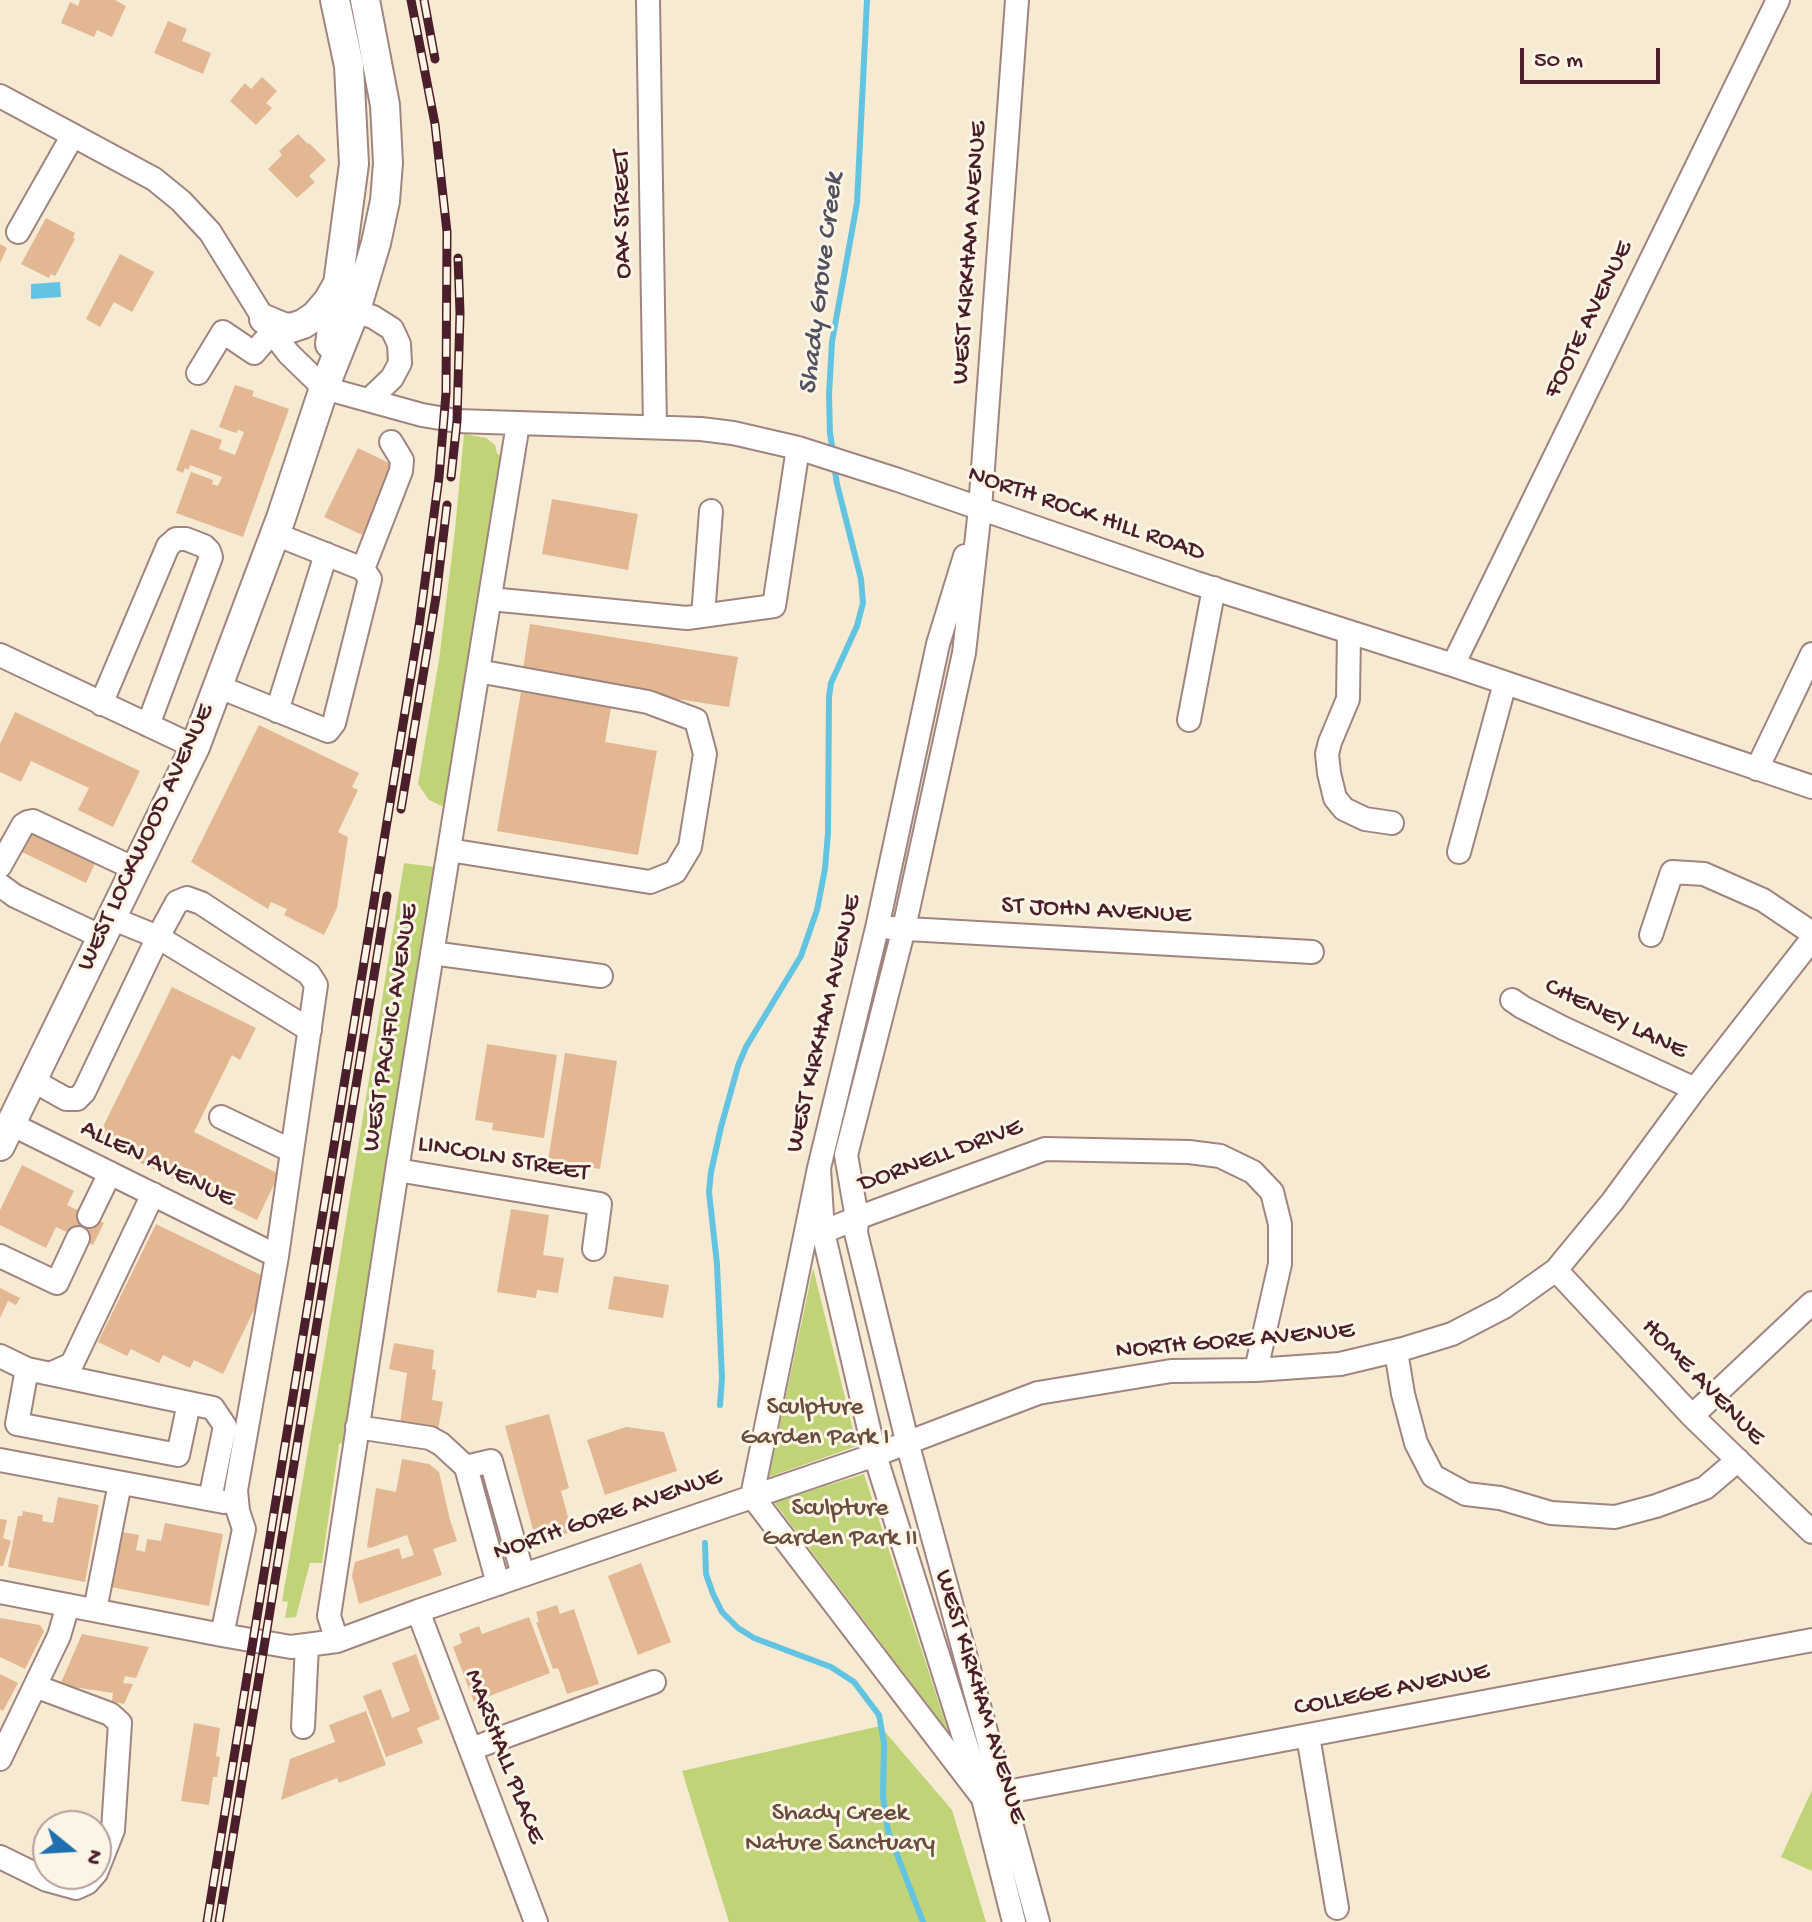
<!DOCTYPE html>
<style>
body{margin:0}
#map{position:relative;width:1812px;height:1922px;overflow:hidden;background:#f7ead3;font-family:"Gochi Hand",sans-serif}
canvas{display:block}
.north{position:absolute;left:32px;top:1810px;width:80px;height:80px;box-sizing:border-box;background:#fcf5e5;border:2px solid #b59f9b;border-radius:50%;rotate:108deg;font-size:22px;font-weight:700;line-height:32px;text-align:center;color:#4a1f2b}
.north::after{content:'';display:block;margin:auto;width:28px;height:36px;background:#1f6fb2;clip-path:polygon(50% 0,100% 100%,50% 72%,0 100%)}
.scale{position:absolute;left:1520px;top:48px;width:140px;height:36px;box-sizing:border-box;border:4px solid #4a1f2b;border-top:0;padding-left:10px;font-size:24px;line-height:28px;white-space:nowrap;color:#4a1f2b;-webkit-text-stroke:6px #fcf5e5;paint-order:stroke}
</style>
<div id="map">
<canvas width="1812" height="1922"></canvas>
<div class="north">N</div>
<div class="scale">50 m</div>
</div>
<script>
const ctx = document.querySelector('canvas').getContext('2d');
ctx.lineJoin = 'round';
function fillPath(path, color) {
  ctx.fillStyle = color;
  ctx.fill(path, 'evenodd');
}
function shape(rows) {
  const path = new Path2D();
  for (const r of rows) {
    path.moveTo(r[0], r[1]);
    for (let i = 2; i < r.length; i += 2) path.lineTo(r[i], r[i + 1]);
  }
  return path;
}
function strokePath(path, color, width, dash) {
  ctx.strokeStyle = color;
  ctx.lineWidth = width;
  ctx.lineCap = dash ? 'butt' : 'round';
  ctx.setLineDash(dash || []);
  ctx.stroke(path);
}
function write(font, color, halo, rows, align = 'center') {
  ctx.font = font + ' "Gochi Hand",sans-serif';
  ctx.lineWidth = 6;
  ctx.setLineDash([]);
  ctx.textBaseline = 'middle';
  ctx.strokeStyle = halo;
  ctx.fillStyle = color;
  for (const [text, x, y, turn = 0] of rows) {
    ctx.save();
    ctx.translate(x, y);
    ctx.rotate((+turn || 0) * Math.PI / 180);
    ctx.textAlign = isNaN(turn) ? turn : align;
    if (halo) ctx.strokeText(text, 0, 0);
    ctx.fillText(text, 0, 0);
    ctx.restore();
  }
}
fillPath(shape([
 [464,434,486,438,495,445,497,453,502,457,444,807,429,800,418,784,439,660,455,530],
 [404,863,435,867,345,1442,339,1444,322,1563,310,1563,296,1617,285,1618,288,1602,282,1601,325,1351],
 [813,1268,857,1446,769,1477],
 [864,1474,948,1731,774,1502],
 [880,1726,952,1810,986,1922,729,1922,682,1771],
 [1812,1790,1812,1871,1781,1857]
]), '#c0d477');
fillPath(shape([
 [60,282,61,297,31,299,31,284]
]), '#63c4e1');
strokePath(shape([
 [833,453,830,433,829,395,832,342,857,203,867,0],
 [720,1405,722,1378,717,1264,709,1192,711,1172,721,1127,738,1066,746,1047,801,956,817,910,825,869,828,833,829,697,831,683,857,626,863,603,861,579,837,484,834,465],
 [705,1543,706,1574,713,1594,722,1612,738,1628,754,1638,831,1667,854,1682,879,1715,884,1743,883,1797,888,1831,923,1922]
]), '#63c4e1', 6);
fillPath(shape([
 [80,0,115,0,126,6,112,37,97,30,94,37,61,23,70,2,78,6],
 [168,21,187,29,182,41,211,53,203,74,154,53],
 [262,77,277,91,266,103,272,108,256,125,230,101,245,83,251,89],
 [298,134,308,144,309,143,326,160,309,176,315,182,297,198,268,169,282,155,279,151],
 [46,218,75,233,73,238,75,239,59,269,55,276,51,274,49,278,21,264],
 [0,244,7,248,0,263],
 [120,254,154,272,132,312,114,302,100,327,86,319],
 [235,385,254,391,252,396,289,409,243,537,176,513,191,472,213,480,212,484,218,486,222,477,190,465,188,470,185,468,183,473,176,470,191,429,222,440,219,449,235,455,244,432,238,430,236,433,219,427],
 [358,448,395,466,362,535,324,517],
 [552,499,638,514,628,570,542,554],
 [530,624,738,657,729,707,522,675],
 [521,692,611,708,605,742,657,751,638,855,497,831],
 [15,712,140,771,113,827,78,810,89,788,31,761,21,782,0,772,0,744],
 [259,725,359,773,352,787,358,790,338,832,348,837,337,908,324,935,284,915,287,909,271,902,268,909,191,862],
 [34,828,97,859,86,883,22,852],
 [172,987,256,1028,240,1060,232,1055,194,1132,279,1174,257,1220,96,1141],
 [487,1044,557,1055,544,1138,492,1130,493,1123,475,1120],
 [565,1053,617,1061,600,1169,548,1161],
 [22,1165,74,1191,67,1205,104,1223,93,1245,56,1227,46,1248,0,1225,0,1210],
 [511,1209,549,1215,543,1255,564,1258,558,1293,537,1290,536,1298,497,1292],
 [156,1224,269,1279,223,1374,194,1360,190,1368,163,1355,159,1363,131,1349,127,1356,98,1342],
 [614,1276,669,1285,663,1318,608,1309],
 [0,1288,20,1298,16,1305,8,1301,0,1318],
 [394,1343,434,1350,432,1369,436,1370,432,1400,443,1402,438,1430,400,1424,407,1373,389,1369],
 [549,1414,569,1488,561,1491,572,1532,536,1541,505,1426],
 [626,1427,664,1432,677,1471,605,1495,587,1440],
 [402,1459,429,1464,439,1472,450,1520,457,1541,433,1549,442,1575,359,1604,352,1576,355,1562,399,1548,402,1559,414,1555,407,1535,370,1548,367,1547,376,1488,396,1492],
 [58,1497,99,1505,85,1582,8,1567,18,1516,22,1516,23,1511,43,1515,42,1521,53,1523],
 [0,1519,7,1520,3,1538,11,1541,3,1566,0,1566],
 [165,1523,223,1534,209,1606,111,1587,122,1532,139,1535,136,1550,145,1552,147,1539,161,1541],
 [641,1563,671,1642,638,1655,608,1576],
 [557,1605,560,1614,574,1609,599,1684,567,1694,558,1668,553,1669,536,1622,539,1622,536,1612],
 [529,1617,550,1673,474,1702,453,1647,462,1643,459,1634,479,1626,482,1634],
 [0,1618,40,1625,44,1631,25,1669,0,1657],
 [82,1634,149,1647,136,1678,125,1676,123,1683,133,1684,124,1704,112,1701,113,1693,60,1685],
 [416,1654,440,1719,417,1728,423,1743,386,1757,363,1696,381,1689,392,1718,410,1711,392,1663],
 [0,1674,18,1683,3,1711,0,1709],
 [366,1711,386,1765,339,1783,337,1778,281,1800,290,1759,335,1742,329,1725],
 [194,1723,220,1728,216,1756,220,1757,217,1777,213,1777,209,1805,181,1801]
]), '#e2b792');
const minor = shape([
 [648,0,655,427],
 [1017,0,980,509,964,653,904,928,846,1155,857,1218,856,1233,910,1453,1038,1922],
 [0,96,154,179,181,201,210,232,272,332,289,354,324,388,422,415,457,421,701,429,733,433,798,448,898,480,1196,583,1453,665,1812,787],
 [18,232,73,135],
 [354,311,373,317,392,329,399,344,400,363,392,378,369,400],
 [198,373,223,332,254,353,272,332],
 [965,556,938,644,877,928,819,1168,823,1232,875,1455,983,1798,1014,1922],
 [363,569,401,471,402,460,391,442],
 [490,599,687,618,774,606,798,448],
 [703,616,711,511],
 [1349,632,1348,699,1330,742,1327,754,1329,773,1335,798,1344,809,1365,819,1392,823],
 [0,655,195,747],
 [1453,665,1778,0],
 [217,686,328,731,334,723,370,579,363,569,275,534],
 [101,704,168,546,176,539,186,539,204,546,209,551,211,557,148,725],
 [277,711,326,554],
 [1189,720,1214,588],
 [1757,769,1812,654],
 [449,850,650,882,675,872,690,847,705,754,696,720,648,702,478,671],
 [1459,852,1505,683],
 [0,866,23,825,28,822,33,821,135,869],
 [0,885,15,896,102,937],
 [111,918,158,937,310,1030],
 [890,928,1312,952],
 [1651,935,1672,872,1704,874,1763,900,1812,933],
 [432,953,601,976],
 [1512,1000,1522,1007,1563,1028,1695,1089],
 [32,1080,66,1099,77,1099,84,1092,158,937,177,902,187,898,201,903,309,974,316,985,277,1256,236,1490,238,1511,244,1529,222,1635],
 [221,1117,292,1151],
 [11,1124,277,1256],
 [819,1168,752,1496,983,1798,1012,1791,1812,1640],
 [397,1170,600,1204,594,1249],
 [89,1216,110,1173],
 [823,1232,857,1218,1045,1149,1189,1152,1220,1156,1253,1172,1272,1192,1280,1224,1280,1264,1256,1370],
 [0,1256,57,1283,78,1238],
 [1556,1270,1692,1416,1812,1532],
 [1396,1351,1403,1394,1416,1443,1433,1476,1466,1494,1500,1498,1551,1513,1615,1517,1656,1506,1705,1488,1738,1460],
 [0,1356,27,1369,213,1408,225,1426,210,1499],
 [27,1369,17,1424,178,1455,189,1403],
 [52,1373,72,1364,153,1194],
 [1692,1416,1812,1303],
 [357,1427,430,1438,441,1444,466,1467],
 [0,1460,224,1502],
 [498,1584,466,1467,491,1461,523,1575],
 [0,1592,222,1635,291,1647,337,1641,418,1611,875,1455,1038,1393,1171,1371,1256,1370,1340,1364,1403,1349,1452,1334,1504,1307,1556,1270,1612,1202,1695,1089,1812,939],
 [95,1610,120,1483],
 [418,1611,536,1922],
 [337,1641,329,1616,397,1170,518,424],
 [35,1686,110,1714,120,1723,113,1830,96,1873],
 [303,1727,307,1645],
 [1308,1736,1337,1908],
 [471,1749,654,1682],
 [0,1759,59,1636,68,1605],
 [0,1857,47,1880,76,1888,87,1883,95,1874]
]);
const major = shape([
 [264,319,283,327,291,328,303,324,315,316,328,301,336,287],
 [330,344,354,164,349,66,335,0],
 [0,1146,195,747,281,518,324,388,358,303,376,243,385,201,388,163,385,105,365,0]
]);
strokePath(minor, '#a0847f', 26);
strokePath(major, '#a0847f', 32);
strokePath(minor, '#fff', 22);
strokePath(major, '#fff', 28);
const rail = shape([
 [424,0,435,59],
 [451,477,457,421,460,313,458,258],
 [401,809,436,597,447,505],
 [207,1922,386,828,419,626,439,477,446,393,447,232,435,124,411,0],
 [219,1922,387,896]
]);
strokePath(rail, '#4a1f2b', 9);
strokePath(rail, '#fcf5e5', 6, [18]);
write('26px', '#4a1f2b', '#fcf5e5', [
 ["OAK STREET",624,214,-91],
 ["WEST KIRKHAM AVENUE",971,253,-86],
 ["FOOTE AVENUE",1590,320,-64],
 ["NORTH ROCK HILL ROAD",1086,515,19],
 ["WEST LOCKWOOD AVENUE",147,838,-65],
 ["ST JOHN AVENUE",1096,912,3],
 ["CHENEY LANE",1615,1020,26],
 ["WEST KIRKHAM AVENUE",825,1024,-77],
 ["WEST PACIFIC AVENUE",392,1028,-81],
 ["DORNELL DRIVE",941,1157,-20],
 ["LINCOLN STREET",503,1160,10],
 ["ALLEN AVENUE",157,1165,26],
 ["NORTH GORE AVENUE",1235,1342,-5],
 ["HOME AVENUE",1702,1383,46],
 ["NORTH GORE AVENUE",608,1516,-19],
 ["COLLEGE AVENUE",1392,1691,-11],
 ["WEST KIRKHAM AVENUE",979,1697,73],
 ["MARSHALL PLACE",503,1757,69]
]);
write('26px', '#684c3e', '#fcf5e5', [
 ["Sculpture",815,1409],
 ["Garden Park I",815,1439],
 ["Sculpture",840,1510],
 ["Garden Park II",840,1540],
 ["Shady Creek",840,1815],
 ["Nature Sanctuary",840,1845]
]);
write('italic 28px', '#525162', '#fcf5e5', [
 ["Shady Grove Creek",823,284,-83]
]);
</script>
